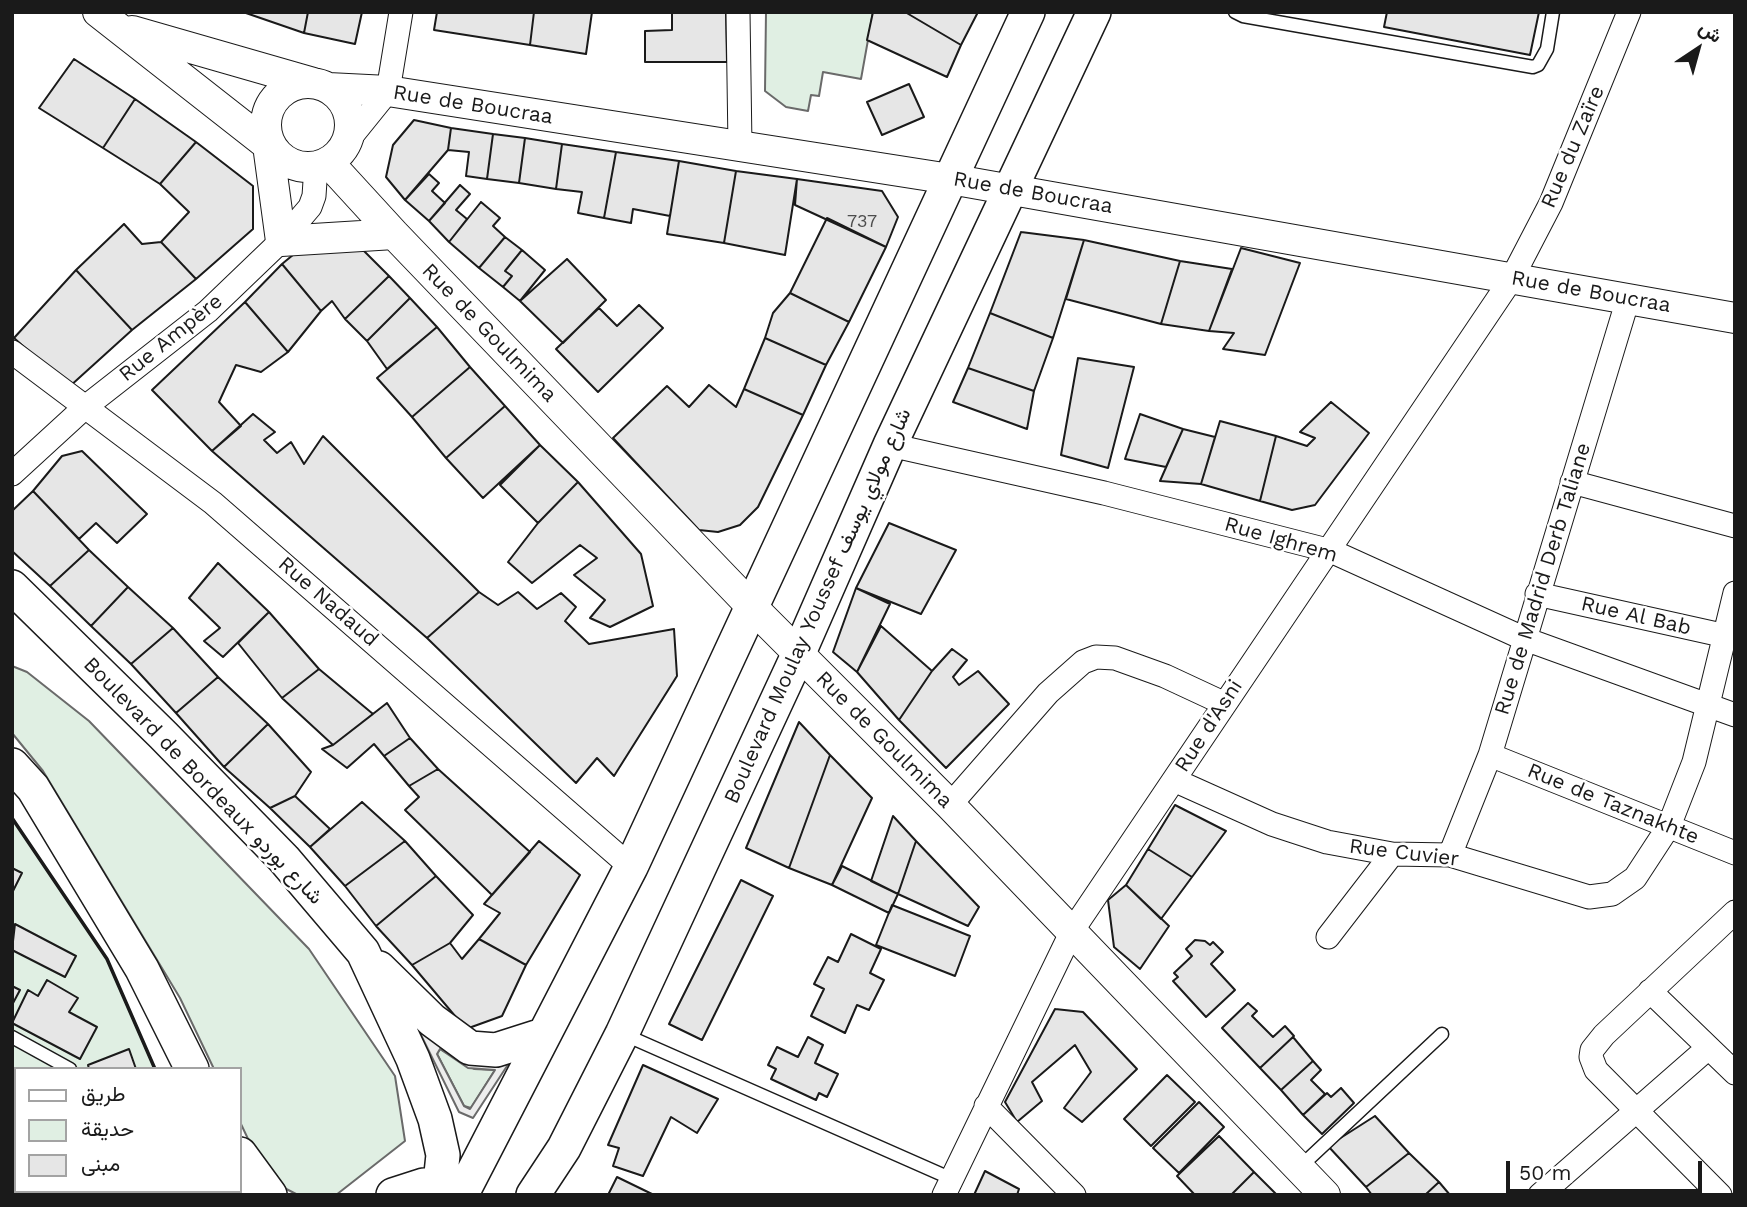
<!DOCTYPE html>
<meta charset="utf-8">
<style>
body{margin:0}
#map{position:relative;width:1747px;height:1207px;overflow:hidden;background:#fff;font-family:"Work Sans",Vazirmatn,sans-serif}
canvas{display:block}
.frame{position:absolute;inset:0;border:14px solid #1a1a1a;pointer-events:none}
.legend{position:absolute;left:14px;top:1067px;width:228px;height:126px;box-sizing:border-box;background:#fff;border:2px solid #a3a3a3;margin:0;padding:9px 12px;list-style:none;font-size:21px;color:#1a1a1a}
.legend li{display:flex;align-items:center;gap:14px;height:35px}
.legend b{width:35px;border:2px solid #a3a3a3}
.north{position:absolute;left:1663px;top:14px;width:70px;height:70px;-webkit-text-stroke:5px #fff;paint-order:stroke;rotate:36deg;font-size:19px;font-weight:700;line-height:28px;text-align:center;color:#1a1a1a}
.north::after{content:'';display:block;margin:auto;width:24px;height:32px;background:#1a1a1a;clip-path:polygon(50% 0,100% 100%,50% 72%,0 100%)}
.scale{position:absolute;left:1506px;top:1161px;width:196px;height:32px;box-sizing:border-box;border:4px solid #1a1a1a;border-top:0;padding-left:9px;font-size:21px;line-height:24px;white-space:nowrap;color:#1a1a1a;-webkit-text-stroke:5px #fff;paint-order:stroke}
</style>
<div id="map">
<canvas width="1747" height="1207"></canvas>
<div class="frame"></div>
<ul class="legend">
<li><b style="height:9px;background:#fff"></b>طريق</li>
<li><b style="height:19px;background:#e0efe3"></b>حديقة</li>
<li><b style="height:19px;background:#e6e6e6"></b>مبنى</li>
</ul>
<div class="north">ش</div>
<div class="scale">50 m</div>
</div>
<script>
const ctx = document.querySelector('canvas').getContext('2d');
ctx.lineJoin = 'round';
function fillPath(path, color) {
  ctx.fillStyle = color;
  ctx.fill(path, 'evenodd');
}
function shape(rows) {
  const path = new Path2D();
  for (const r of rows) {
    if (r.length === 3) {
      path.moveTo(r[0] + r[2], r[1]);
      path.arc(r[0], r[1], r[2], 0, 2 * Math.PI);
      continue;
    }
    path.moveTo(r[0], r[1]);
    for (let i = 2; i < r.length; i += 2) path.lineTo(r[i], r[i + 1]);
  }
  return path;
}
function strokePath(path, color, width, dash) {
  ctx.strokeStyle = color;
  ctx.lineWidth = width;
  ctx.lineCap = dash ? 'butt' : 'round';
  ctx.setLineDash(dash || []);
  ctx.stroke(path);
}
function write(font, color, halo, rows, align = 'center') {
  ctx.font = font + ' "Work Sans",Vazirmatn,sans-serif';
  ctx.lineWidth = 5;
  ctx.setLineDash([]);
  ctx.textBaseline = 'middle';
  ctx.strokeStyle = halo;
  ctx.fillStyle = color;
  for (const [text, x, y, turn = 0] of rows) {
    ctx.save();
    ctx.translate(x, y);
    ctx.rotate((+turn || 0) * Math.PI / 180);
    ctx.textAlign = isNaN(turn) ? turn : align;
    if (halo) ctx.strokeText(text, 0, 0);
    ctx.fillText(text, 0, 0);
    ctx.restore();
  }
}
const green = shape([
 [766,12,873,12,861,79,823,72,819,96,811,95,808,111,786,107,765,91,766,12],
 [12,666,27,672,89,721,309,949,395,1076,405,1141,336,1195,298,1195,267,1179,240,1122,240,1069,214,1069,180,998,43,771,12,733,12,666],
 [12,818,107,959,155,1069,16,1069,16,1191,209,1191,211,1195,12,1195,12,818],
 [440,1049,474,1069,495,1070,471,1108,464,1106,437,1054,440,1049]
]);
fillPath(green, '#e0efe3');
strokePath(green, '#6a6a6a', 2);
const parking = shape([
 [417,1027,509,1063,473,1118,459,1112,417,1027],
 [440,1049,468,1068,495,1070,470,1109,464,1106,437,1054,440,1049]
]);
fillPath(parking, '#ededed');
strokePath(parking, '#6a6a6a', 2);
const building = shape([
 [243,12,308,12,304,33,243,12],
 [308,12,362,12,355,44,304,33,308,12],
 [437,12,534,12,530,45,434,30,437,12],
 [534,12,592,12,586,54,530,45,534,12],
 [873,12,905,12,961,45,947,77,867,40,873,12],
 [905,12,978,12,961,45,905,12],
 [1387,12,1539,12,1530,55,1384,27,1387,12],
 [672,13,726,13,727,62,645,62,645,31,672,30,672,13],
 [74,59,135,99,103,148,39,108,74,59],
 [909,84,924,117,882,135,867,102,909,84],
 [135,99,196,142,160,184,103,148,135,99],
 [414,120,451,128,448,150,405,200,386,177,393,145,414,120],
 [451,128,493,134,487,179,466,176,469,152,448,150,451,128],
 [493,134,525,138,519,183,487,179,493,134],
 [525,138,562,144,556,189,519,183,525,138],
 [196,142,253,186,253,229,196,279,161,242,189,212,160,184,196,142],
 [562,144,616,152,604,218,578,213,582,192,556,189,562,144],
 [616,152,679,161,670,216,633,209,631,223,604,218,616,152],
 [679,161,736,171,724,243,667,234,679,161],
 [736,171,797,179,785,255,724,243,736,171],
 [429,174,439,183,432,191,445,203,429,221,405,200,429,174],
 [797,179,882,191,898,217,886,247,795,205,797,179],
 [460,185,470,194,456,210,467,219,449,242,429,221,460,185],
 [481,202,500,218,493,226,505,237,479,268,449,242,481,202],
 [827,218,886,247,849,322,790,293,827,218],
 [124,224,142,244,161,242,196,279,132,330,76,270,124,224],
 [1021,232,1084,240,1053,338,990,313,1021,232],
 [505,237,522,250,505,271,512,276,503,287,479,268,505,237],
 [1084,240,1180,261,1161,324,1066,299,1084,240],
 [305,245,359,246,389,276,345,319,332,301,321,311,282,264,305,245],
 [1241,248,1300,263,1265,355,1223,349,1234,333,1209,331,1241,248],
 [522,250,545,270,520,301,503,287,512,276,505,271,522,250],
 [567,259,606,300,563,343,520,301,567,259],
 [1180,261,1232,269,1209,331,1161,324,1180,261],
 [282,264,321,311,288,352,245,302,282,264],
 [76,270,132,330,69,387,14,338,76,270],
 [389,276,410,298,367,341,345,319,389,276],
 [790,293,849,322,826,365,765,338,773,313,790,293],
 [410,298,437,327,387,369,367,341,410,298],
 [245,302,288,352,261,372,236,365,219,402,241,426,212,451,152,390,245,302],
 [639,305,663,328,598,392,556,349,599,308,617,326,639,305],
 [990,313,1053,338,1034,391,968,368,990,313],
 [437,327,470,367,412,417,377,378,437,327],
 [765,338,826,365,803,415,744,389,765,338],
 [1078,358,1134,367,1108,468,1061,455,1078,358],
 [470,367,505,406,446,458,412,417,470,367],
 [968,368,1034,391,1027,429,953,402,968,368],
 [709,385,736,407,744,389,803,415,758,507,740,525,718,532,699,530,613,438,667,386,689,407,709,385],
 [1331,402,1369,433,1315,505,1292,510,1260,501,1276,436,1307,446,1315,438,1300,432,1331,402],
 [505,406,540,445,483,498,446,458,505,406],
 [253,414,275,432,264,440,277,453,291,442,304,464,323,436,479,592,427,638,212,451,253,414],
 [1140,414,1183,429,1166,467,1125,459,1140,414],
 [1220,421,1276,436,1260,501,1201,484,1220,421],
 [1183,429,1215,437,1201,484,1160,481,1183,429],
 [540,445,578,482,538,523,500,485,540,445],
 [82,451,147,514,117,543,96,523,79,539,33,491,62,456,82,451],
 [578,482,641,554,653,606,610,627,590,618,605,600,574,575,597,558,580,545,532,583,508,562,538,523,578,482],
 [33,491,89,550,50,586,12,551,12,511,33,491],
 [889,523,956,550,921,614,856,588,889,523],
 [89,550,128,587,91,626,50,586,89,550],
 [218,563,269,612,223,657,204,641,220,628,189,598,218,563],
 [128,587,173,628,131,664,91,626,128,587],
 [856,588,890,604,857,672,833,652,856,588],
 [479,592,498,605,518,592,537,609,561,593,576,607,565,621,589,644,674,629,677,676,614,776,597,758,576,783,427,638,479,592],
 [269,612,319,669,282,698,238,643,269,612],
 [881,626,932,671,899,720,857,672,881,626],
 [173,628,218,677,176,713,131,664,173,628],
 [952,649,967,660,953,677,959,685,978,671,1009,704,946,768,899,720,932,671,952,649],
 [319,669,373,714,333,745,282,698,319,669],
 [218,677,268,724,224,767,176,713,218,677],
 [387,703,410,738,384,756,374,744,347,768,322,749,333,745,387,703],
 [799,722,830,755,789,868,746,848,799,722],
 [268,724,311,772,295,796,270,808,224,767,268,724],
 [410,738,438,769,409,786,384,756,410,738],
 [830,755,872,798,832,885,789,868,830,755],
 [438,769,530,852,492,895,405,810,419,797,409,786,438,769],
 [295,796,330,829,310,847,270,808,295,796],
 [362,802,405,841,345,886,310,847,362,802],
 [1175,805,1226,831,1192,877,1148,849,1175,805],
 [893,816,916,841,898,894,871,881,893,816],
 [405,841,436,876,376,926,345,886,405,841],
 [539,841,580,875,526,965,479,939,500,913,484,904,539,841],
 [916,841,979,907,968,926,898,894,916,841],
 [1148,849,1192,877,1161,919,1126,885,1148,849],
 [842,866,898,894,889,913,832,885,842,866],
 [12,868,22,873,12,893,12,868],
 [436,876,473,915,450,943,412,965,376,926,436,876],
 [741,880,773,896,702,1040,669,1024,741,880],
 [1126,885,1169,926,1140,969,1114,947,1108,900,1126,885],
 [892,905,970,936,955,976,876,945,892,905],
 [15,924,76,956,65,977,12,950,15,924],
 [851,934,881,949,870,973,884,980,869,1010,857,1005,845,1033,811,1016,824,989,814,984,828,957,838,962,851,934],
 [479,939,526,965,502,1016,466,1029,412,965,450,943,462,959,479,939],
 [1195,940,1205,941,1210,945,1213,942,1223,952,1211,964,1235,990,1206,1017,1173,981,1178,977,1174,973,1192,956,1186,949,1195,940],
 [47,980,78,998,69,1012,97,1027,80,1059,12,1023,28,990,38,996,47,980],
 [12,986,20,990,12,1005,12,986],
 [1248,1003,1257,1011,1252,1016,1273,1037,1285,1026,1294,1036,1260,1068,1222,1028,1248,1003],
 [1055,1009,1083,1012,1137,1069,1082,1122,1064,1108,1091,1072,1075,1045,1032,1082,1042,1101,1017,1122,1005,1102,1055,1009],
 [808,1037,823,1045,815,1063,838,1074,827,1097,819,1093,816,1100,771,1079,776,1069,768,1065,777,1047,798,1057,808,1037],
 [1293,1037,1313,1061,1281,1090,1260,1068,1293,1037],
 [129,1049,136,1069,89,1069,88,1065,129,1049],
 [1313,1061,1321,1070,1311,1080,1325,1094,1303,1115,1281,1090,1313,1061],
 [643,1065,718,1099,697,1133,671,1117,643,1176,613,1166,619,1148,608,1145,643,1065],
 [1167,1075,1195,1102,1151,1146,1124,1119,1167,1075],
 [1341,1088,1354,1103,1322,1134,1303,1115,1327,1093,1331,1097,1341,1088],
 [1199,1102,1224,1127,1179,1173,1153,1148,1199,1102],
 [16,1112,16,1191,20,1191,19,1195,12,1195,12,1119,16,1112],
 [1375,1116,1409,1153,1366,1187,1328,1146,1375,1116],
 [1219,1136,1254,1172,1231,1195,1195,1195,1177,1176,1219,1136],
 [1409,1153,1439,1182,1425,1195,1372,1195,1366,1187,1409,1153],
 [985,1171,1019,1189,1017,1195,974,1195,985,1171],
 [1254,1172,1276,1194,1231,1195,1254,1172],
 [617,1177,654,1195,608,1195,617,1177],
 [1439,1182,1450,1195,1425,1195,1439,1182],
 [135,1191,183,1191,184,1195,136,1195,135,1191]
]);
fillPath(building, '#e6e6e6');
strokePath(building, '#1a1a1a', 2);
const service = shape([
 [1235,12,1243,16,1533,67,1538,65,1547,49,1553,12],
 [623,1034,952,1179],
 [12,1037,70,1069],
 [1300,1167,1442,1034],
 [81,1195,82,1191]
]);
const minor = shape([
 [738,12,740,146],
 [346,143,388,91,401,12],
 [12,352,213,503,631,867],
 [890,445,1104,493,1331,551,1525,639,1735,715],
 [12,474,84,408,208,311,281,241,310,207,314,196,316,166],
 [1572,482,1735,526],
 [1537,594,1735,638],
 [1490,755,1735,853],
 [1174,780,1272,824,1327,842,1392,854,1450,855,1589,897,1612,894,1635,878,1669,826,1694,762,1735,593],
 [950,805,1048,693,1083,662,1096,657,1115,658,1165,676,1223,703],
 [1450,855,1490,755,1628,299],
 [1328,937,1392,854],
 [1650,991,1735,1073],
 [986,1106,1074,1195],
 [944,1195,1072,931,1512,278,1551,203,1629,12],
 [1540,1195,1708,1048],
 [1720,1195,1596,1070,1591,1057,1592,1050,1604,1035,1735,912]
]);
const tertiary = shape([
 [98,12,274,150],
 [132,31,313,83],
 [308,125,42],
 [328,88,388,91,950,179,1735,318],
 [268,145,281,241,394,234],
 [328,162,394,234,751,606,950,805,1325,1195]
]);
const secondary = shape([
 [12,587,163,735,284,859,363,952,413,1059,435,1119,443,1155,440,1183],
 [12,765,33,788,142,969,192,1069],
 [379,968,432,1020,470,1048,496,1050,543,1035],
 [240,1154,270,1195],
 [465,1188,631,867,1028,12],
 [233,1191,234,1195],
 [393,1195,424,1185,463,1187],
 [533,1195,564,1148,622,1034,798,655,890,445,1094,12]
]);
strokePath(service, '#1a1a1a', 15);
strokePath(minor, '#1a1a1a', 25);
strokePath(tertiary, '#1a1a1a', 32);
strokePath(secondary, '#1a1a1a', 36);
strokePath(service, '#fff', 12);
strokePath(minor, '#fff', 23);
strokePath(tertiary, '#fff', 30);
strokePath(secondary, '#fff', 33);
strokePath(shape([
 [12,818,107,959,155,1069],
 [209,1191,211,1195]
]), '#1a1a1a', 3.5);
write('18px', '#4d4d4d', null, [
 ["737",862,222]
]);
write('21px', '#1a1a1a', '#fff', [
 ["Rue de Boucraa",473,105,9],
 ["Rue du Zaïre",1573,147,-67],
 ["Rue de Boucraa",1033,193,10],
 ["Rue de Boucraa",1591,292,10],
 ["Rue de Goulmima",489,333,46],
 ["Rue Ampère",171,338,-39],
 ["Rue Ighrem",1281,540,16],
 ["Rue de Madrid Derb Taliane",1543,579,-73],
 ["Rue Nadaud",328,602,41],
 ["Boulevard Moulay Youssef شارع مولاي يوسف",818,606,-66],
 ["Rue Al Bab",1636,616,13],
 ["Rue d'Asni",1209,726,-57],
 ["Rue de Goulmima",884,740,45],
 ["Boulevard de Bordeaux شارع بوردو",203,781,46],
 ["Rue de Taznakhte",1613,804,22],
 ["Rue Cuvier",1404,853,7]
]);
</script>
